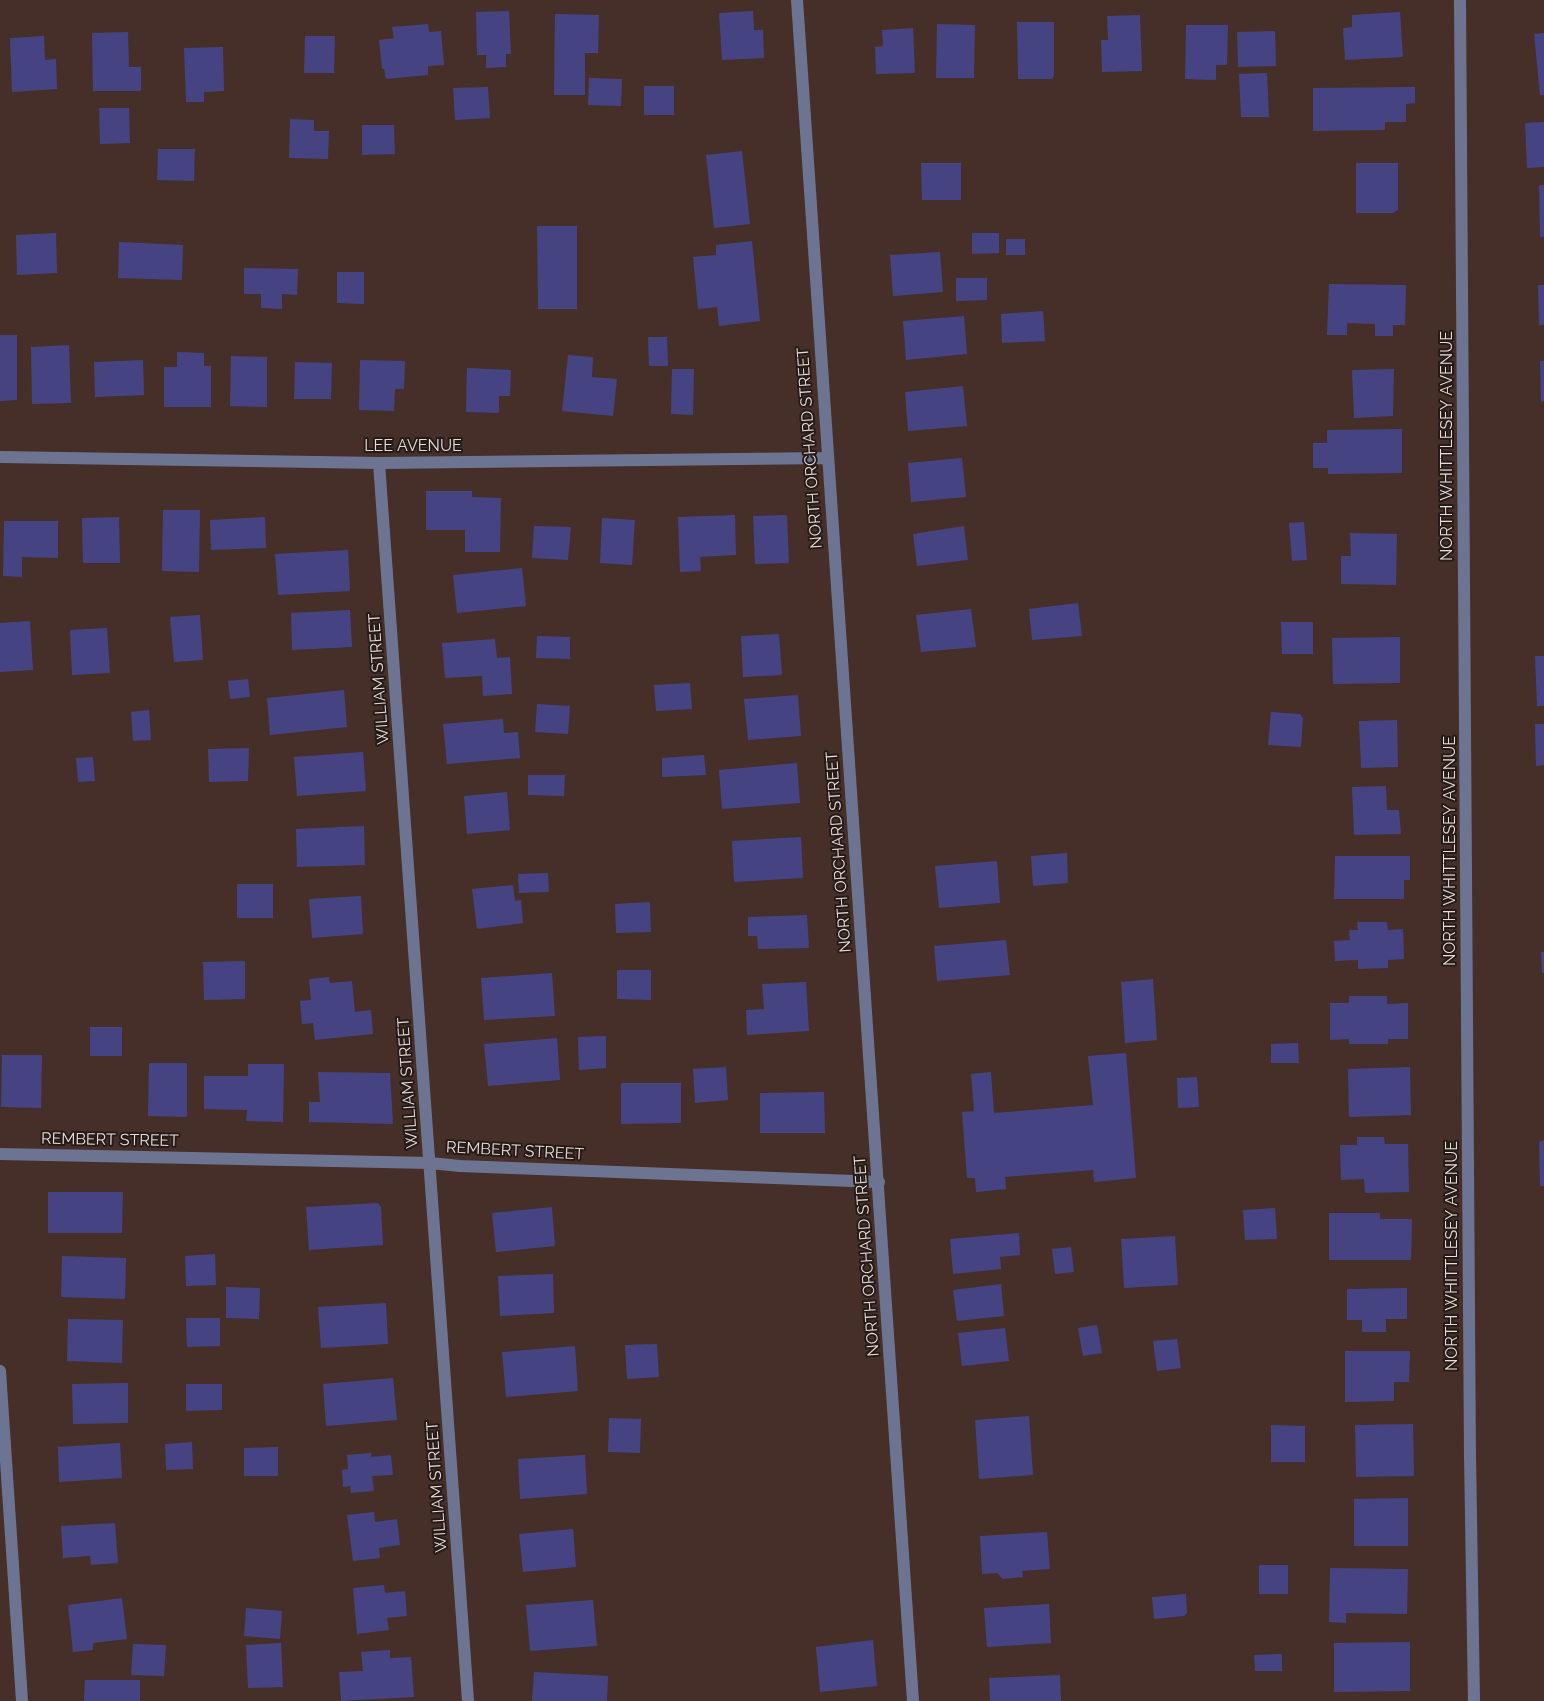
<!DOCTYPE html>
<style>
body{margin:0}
canvas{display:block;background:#452f28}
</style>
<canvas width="1544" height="1701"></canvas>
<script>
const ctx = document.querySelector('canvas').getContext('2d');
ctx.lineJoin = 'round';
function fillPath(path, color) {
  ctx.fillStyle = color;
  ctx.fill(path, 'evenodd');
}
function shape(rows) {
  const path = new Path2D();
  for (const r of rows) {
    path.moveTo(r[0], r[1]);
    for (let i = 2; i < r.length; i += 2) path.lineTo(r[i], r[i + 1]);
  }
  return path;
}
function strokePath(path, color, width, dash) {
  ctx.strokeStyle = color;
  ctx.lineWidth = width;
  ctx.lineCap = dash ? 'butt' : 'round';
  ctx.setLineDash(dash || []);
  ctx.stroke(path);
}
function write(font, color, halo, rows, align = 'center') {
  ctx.font = font + ' Raleway,sans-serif';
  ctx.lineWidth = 4;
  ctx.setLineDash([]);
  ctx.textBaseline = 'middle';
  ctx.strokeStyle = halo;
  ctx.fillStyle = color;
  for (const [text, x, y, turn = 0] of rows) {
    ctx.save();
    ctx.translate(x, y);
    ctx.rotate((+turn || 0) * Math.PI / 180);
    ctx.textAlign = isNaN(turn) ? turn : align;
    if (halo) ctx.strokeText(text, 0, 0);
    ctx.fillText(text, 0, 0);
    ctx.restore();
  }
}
fillPath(shape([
 [509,11,511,54,506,54,506,67,486,68,486,55,477,55,476,12],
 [753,11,754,30,763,30,764,58,722,60,719,13],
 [1400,12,1403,57,1345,60,1343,28,1352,27,1352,15],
 [555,14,599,15,598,53,585,53,585,95,554,95],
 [1140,15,1142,71,1102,72,1101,40,1108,40,1107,16],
 [1017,22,1054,22,1054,76,1052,79,1018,79],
 [428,24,429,32,441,31,444,65,428,66,428,75,386,79,384,69,382,69,379,40,394,38,392,27],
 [937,24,975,25,974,78,936,78],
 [1186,25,1228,25,1227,65,1216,65,1216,80,1185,79],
 [913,28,915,73,876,74,875,47,883,46,882,30],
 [1275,31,1276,66,1238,67,1237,32],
 [128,32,129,67,141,67,141,91,93,91,92,33],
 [1544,33,1544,95,1540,95,1534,34],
 [44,36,45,60,56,59,57,89,12,92,10,38],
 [305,36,335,36,334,73,304,73],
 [223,47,224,91,204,92,204,102,186,102,184,48],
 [1267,73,1269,117,1241,117,1239,74],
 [589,78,622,79,621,106,588,105],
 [644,86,674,86,674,115,644,115],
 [488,87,490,118,455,120,453,88],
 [1415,87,1415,103,1406,104,1406,122,1385,122,1385,130,1313,131,1313,88],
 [99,108,129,108,130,143,100,144],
 [290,119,314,120,314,131,329,131,328,159,289,158],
 [1544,122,1544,167,1527,168,1525,123],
 [362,125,394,125,395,154,362,155],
 [158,149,195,149,194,181,157,180],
 [742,151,750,224,714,228,706,155],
 [921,163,961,163,961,200,922,200],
 [1356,163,1398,163,1398,210,1393,213,1356,213],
 [1539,185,1544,185,1544,237,1540,237],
 [537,226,577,226,577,309,538,309],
 [56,233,57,273,17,275,16,235],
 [972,233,999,233,999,253,972,254],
 [1006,239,1025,239,1025,255,1006,255],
 [752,241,760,321,719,326,717,307,698,309,693,257,716,255,716,245],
 [119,242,183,245,182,280,118,278],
 [940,252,943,292,893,296,890,255],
 [244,268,298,269,297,295,282,294,282,309,261,308,261,294,244,294],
 [337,272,364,272,364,304,337,303],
 [956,278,987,278,987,300,956,301],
 [1329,284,1406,285,1405,325,1393,325,1393,336,1375,336,1375,324,1347,323,1347,335,1327,335],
 [1538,285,1544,285,1544,325,1539,325],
 [1043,311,1045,341,1002,343,1001,314],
 [964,316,967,354,906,360,903,321],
 [0,335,17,335,17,400,0,401],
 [648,337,667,337,668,366,649,366],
 [69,345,71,403,32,404,31,347],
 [177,352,204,353,204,366,211,366,211,407,164,407,164,367,177,367],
 [568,355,593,357,592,377,617,379,613,416,562,411],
 [231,356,267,357,267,407,230,406],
 [143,360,144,395,95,397,94,362],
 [360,360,405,361,404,389,395,389,394,411,359,410],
 [1540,361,1544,361,1544,401,1541,402],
 [295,362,332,363,331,399,294,399],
 [467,368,511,370,510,396,499,396,499,413,466,412],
 [672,369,694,369,693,415,671,414],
 [1394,369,1393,416,1354,418,1352,370],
 [963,386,967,426,908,431,905,392],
 [1402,429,1402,473,1328,474,1328,468,1313,468,1313,443,1327,443,1327,430],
 [962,458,966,497,911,502,908,463],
 [426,491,472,491,472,497,501,498,500,552,465,552,465,530,426,530],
 [163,510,200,510,199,572,162,571],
 [735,515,736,555,700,557,701,571,680,572,678,517],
 [787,515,789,563,755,564,753,516],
 [119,517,120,563,83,563,82,518],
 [265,517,266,548,211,550,210,520],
 [602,518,635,520,632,565,600,563],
 [4,521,58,521,58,558,22,557,22,577,3,576],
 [1304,522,1307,560,1292,561,1289,523],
 [534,526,571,527,568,560,532,558],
 [964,526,968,560,917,566,913,534],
 [1350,533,1397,534,1396,585,1341,584,1341,556,1351,556],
 [348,550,350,591,278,595,275,554],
 [522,568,526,606,457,613,453,575],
 [1078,603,1082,636,1032,640,1029,609],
 [971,609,976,647,921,652,916,615],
 [350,610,352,647,292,650,291,613],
 [200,615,203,660,174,662,170,617],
 [30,621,33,670,0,672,0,623],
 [1281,622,1313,622,1313,654,1282,654],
 [107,628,110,673,72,675,70,630],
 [779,634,782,675,743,677,741,636],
 [537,636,570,637,570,659,536,658],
 [1400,637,1400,683,1333,684,1332,638],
 [495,639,497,658,510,657,512,694,483,696,482,676,445,678,442,643],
 [1535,656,1544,656,1544,706,1537,706],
 [248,679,250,697,230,699,228,681],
 [690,683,692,709,656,711,654,685],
 [344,690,347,727,270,735,267,698],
 [798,695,801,736,748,740,744,699],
 [537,704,570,706,568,734,535,732],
 [149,710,151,740,133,741,131,712],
 [1271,712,1300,714,1303,718,1301,747,1268,745],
 [503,719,504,733,518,732,520,758,447,764,443,724],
 [1397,720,1398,767,1361,768,1359,721],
 [1535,724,1544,724,1544,765,1536,766],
 [249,748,248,781,209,782,208,749],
 [363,752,366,791,297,796,294,757],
 [704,755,706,775,662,777,662,758],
 [93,757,95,781,78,782,76,758],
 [797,763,800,803,722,809,719,770],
 [528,775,565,775,564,796,528,795],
 [1386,786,1387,810,1399,810,1401,834,1354,835,1352,787],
 [507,792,510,830,467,834,464,796],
 [364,826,365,865,297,867,296,829],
 [801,837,803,878,734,882,732,841],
 [1067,853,1068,883,1033,886,1031,856],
 [1335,856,1410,856,1410,880,1404,880,1404,899,1334,899],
 [997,861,1000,903,939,908,935,866],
 [548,873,549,892,519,893,518,874],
 [237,884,273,884,273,918,237,918],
 [513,885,515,901,521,900,523,923,477,929,472,889],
 [361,896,363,934,312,938,309,899],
 [650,902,651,932,616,933,615,904],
 [807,915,809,948,758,949,757,936,748,936,748,917],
 [1357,922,1387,922,1388,930,1403,929,1404,959,1388,960,1388,968,1358,969,1358,960,1335,961,1334,941,1350,940,1349,930,1358,930],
 [1006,940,1010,975,937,981,934,946],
 [1541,952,1544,952,1544,973,1542,973],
 [245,961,245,999,204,1000,203,962],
 [617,970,651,970,651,1000,617,999],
 [552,973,555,1016,484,1020,481,978],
 [329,977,330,983,352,981,355,1012,371,1010,373,1034,315,1040,313,1023,302,1024,300,1001,311,1000,309,979],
 [1153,979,1157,1040,1125,1043,1121,982],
 [806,982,809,1031,747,1035,746,1010,764,1009,762,984],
 [1349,996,1387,996,1387,1004,1408,1003,1408,1039,1388,1039,1388,1044,1349,1044,1349,1039,1330,1040,1330,1003,1349,1003],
 [90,1027,122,1027,122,1056,90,1056],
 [606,1036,606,1068,579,1070,578,1037],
 [557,1038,560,1080,488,1086,484,1044],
 [1298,1043,1299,1063,1271,1063,1271,1044],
 [1126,1053,1136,1178,1094,1182,1093,1170,1005,1177,1006,1189,976,1192,975,1178,967,1178,962,1112,974,1111,971,1074,991,1072,994,1113,1093,1105,1088,1056],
 [2,1055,42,1055,41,1108,1,1107],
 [149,1063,187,1063,187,1117,148,1116],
 [248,1064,284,1064,283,1122,246,1121,247,1110,204,1109,204,1076,248,1076],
 [726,1067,728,1100,695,1103,693,1069],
 [1410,1067,1411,1115,1349,1117,1348,1069],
 [318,1072,390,1073,393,1124,309,1122,309,1102,320,1102],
 [1197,1077,1199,1107,1178,1108,1177,1078],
 [621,1083,681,1083,681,1123,621,1124],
 [824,1092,825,1133,760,1133,760,1093],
 [1357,1137,1384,1137,1385,1144,1408,1144,1409,1192,1365,1193,1364,1179,1341,1180,1340,1145,1357,1145],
 [1544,1140,1544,1186,1540,1186,1539,1142],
 [48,1192,123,1192,122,1233,48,1233],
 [378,1203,381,1207,383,1245,309,1250,306,1207],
 [552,1207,555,1246,496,1252,492,1213],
 [1275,1208,1277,1239,1245,1240,1243,1210],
 [1329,1213,1380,1213,1380,1219,1412,1219,1411,1260,1329,1260],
 [1019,1233,1020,1255,1000,1257,1001,1269,953,1274,950,1239],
 [1175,1236,1178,1285,1124,1288,1121,1239],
 [1071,1247,1074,1272,1055,1274,1052,1249],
 [215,1254,216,1285,186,1286,185,1256],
 [62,1256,126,1258,125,1299,61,1297],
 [553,1274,554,1313,500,1316,498,1276],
 [1001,1284,1004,1316,957,1321,953,1290],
 [226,1287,260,1288,259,1319,226,1318],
 [1407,1288,1407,1319,1386,1319,1386,1332,1362,1332,1362,1320,1347,1320,1347,1289],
 [386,1303,388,1344,321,1348,318,1307],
 [186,1318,220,1318,220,1346,187,1347],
 [68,1319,123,1320,122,1363,67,1361],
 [1097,1325,1102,1353,1083,1356,1078,1328],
 [1005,1328,1009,1361,962,1366,958,1333],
 [1177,1339,1181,1368,1157,1371,1153,1341],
 [657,1344,659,1377,627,1379,625,1345],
 [575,1346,578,1391,506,1397,502,1352],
 [1345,1351,1410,1351,1409,1382,1394,1382,1394,1401,1345,1402],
 [393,1378,397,1420,326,1426,323,1384],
 [128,1383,128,1423,73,1424,72,1384],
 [186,1384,222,1384,222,1410,186,1411],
 [1029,1416,1033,1475,979,1479,975,1420],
 [609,1418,641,1419,640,1453,608,1452],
 [1413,1424,1414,1476,1356,1477,1355,1425],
 [1271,1425,1305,1426,1305,1462,1271,1462],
 [192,1442,193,1469,166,1470,165,1444],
 [120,1443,122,1478,59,1482,58,1447],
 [278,1447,278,1476,244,1476,244,1448],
 [371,1453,371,1457,391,1455,393,1475,372,1476,374,1491,351,1493,350,1486,343,1487,342,1470,348,1469,347,1455],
 [585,1455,587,1494,520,1499,518,1459],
 [1408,1498,1408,1546,1354,1546,1354,1499],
 [374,1512,375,1522,397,1519,400,1545,379,1548,380,1558,353,1561,347,1515],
 [115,1523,118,1563,91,1565,90,1556,63,1558,61,1526],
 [573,1529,576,1567,523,1572,519,1534],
 [1047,1532,1050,1569,1022,1571,1023,1577,1003,1579,997,1573,982,1574,980,1536],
 [1259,1565,1288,1565,1288,1594,1259,1594],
 [1330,1568,1408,1569,1407,1614,1346,1613,1346,1623,1329,1622],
 [384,1585,385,1593,405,1591,407,1616,387,1618,389,1630,357,1634,353,1588],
 [1186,1594,1187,1613,1184,1616,1154,1619,1152,1597],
 [122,1598,127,1639,93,1643,93,1650,73,1652,68,1605],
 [593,1600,597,1646,530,1651,526,1605],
 [1049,1604,1051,1643,987,1647,984,1608],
 [246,1608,282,1611,280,1639,244,1636],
 [873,1640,877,1686,820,1692,816,1647],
 [1410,1642,1410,1691,1334,1692,1334,1643],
 [281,1643,283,1687,248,1688,246,1645],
 [133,1644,166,1645,164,1676,131,1675],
 [390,1650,390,1658,411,1657,414,1697,341,1701,339,1672,363,1671,361,1652],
 [1282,1654,1282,1671,1255,1671,1254,1655],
 [534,1672,608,1676,607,1701,532,1701],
 [1060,1675,1061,1701,990,1701,989,1678],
 [85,1680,140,1680,140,1701,84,1701]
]), '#464383');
strokePath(shape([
 [797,0,913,1701],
 [1460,0,1470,1455,1474,1701],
 [0,457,379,463,827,458],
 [379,463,468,1701],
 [0,1154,430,1163,460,1166,879,1182],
 [0,1371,22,1701]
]), '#6d7492', 12);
write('16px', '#eadbd6', '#241a17', [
 ["LEE AVENUE",413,446],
 ["NORTH WHITTLESEY AVENUE",1447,446,-90],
 ["NORTH ORCHARD STREET",810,448,-94],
 ["WILLIAM STREET",379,679,-94],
 ["NORTH WHITTLESEY AVENUE",1450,851,-90],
 ["NORTH ORCHARD STREET",839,852,-94],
 ["WILLIAM STREET",408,1083,-94],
 ["REMBERT STREET",110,1140,1],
 ["REMBERT STREET",515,1151,3],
 ["NORTH ORCHARD STREET",867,1256,-94],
 ["NORTH WHITTLESEY AVENUE",1452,1256,-90],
 ["WILLIAM STREET",437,1487,-94]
]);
</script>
